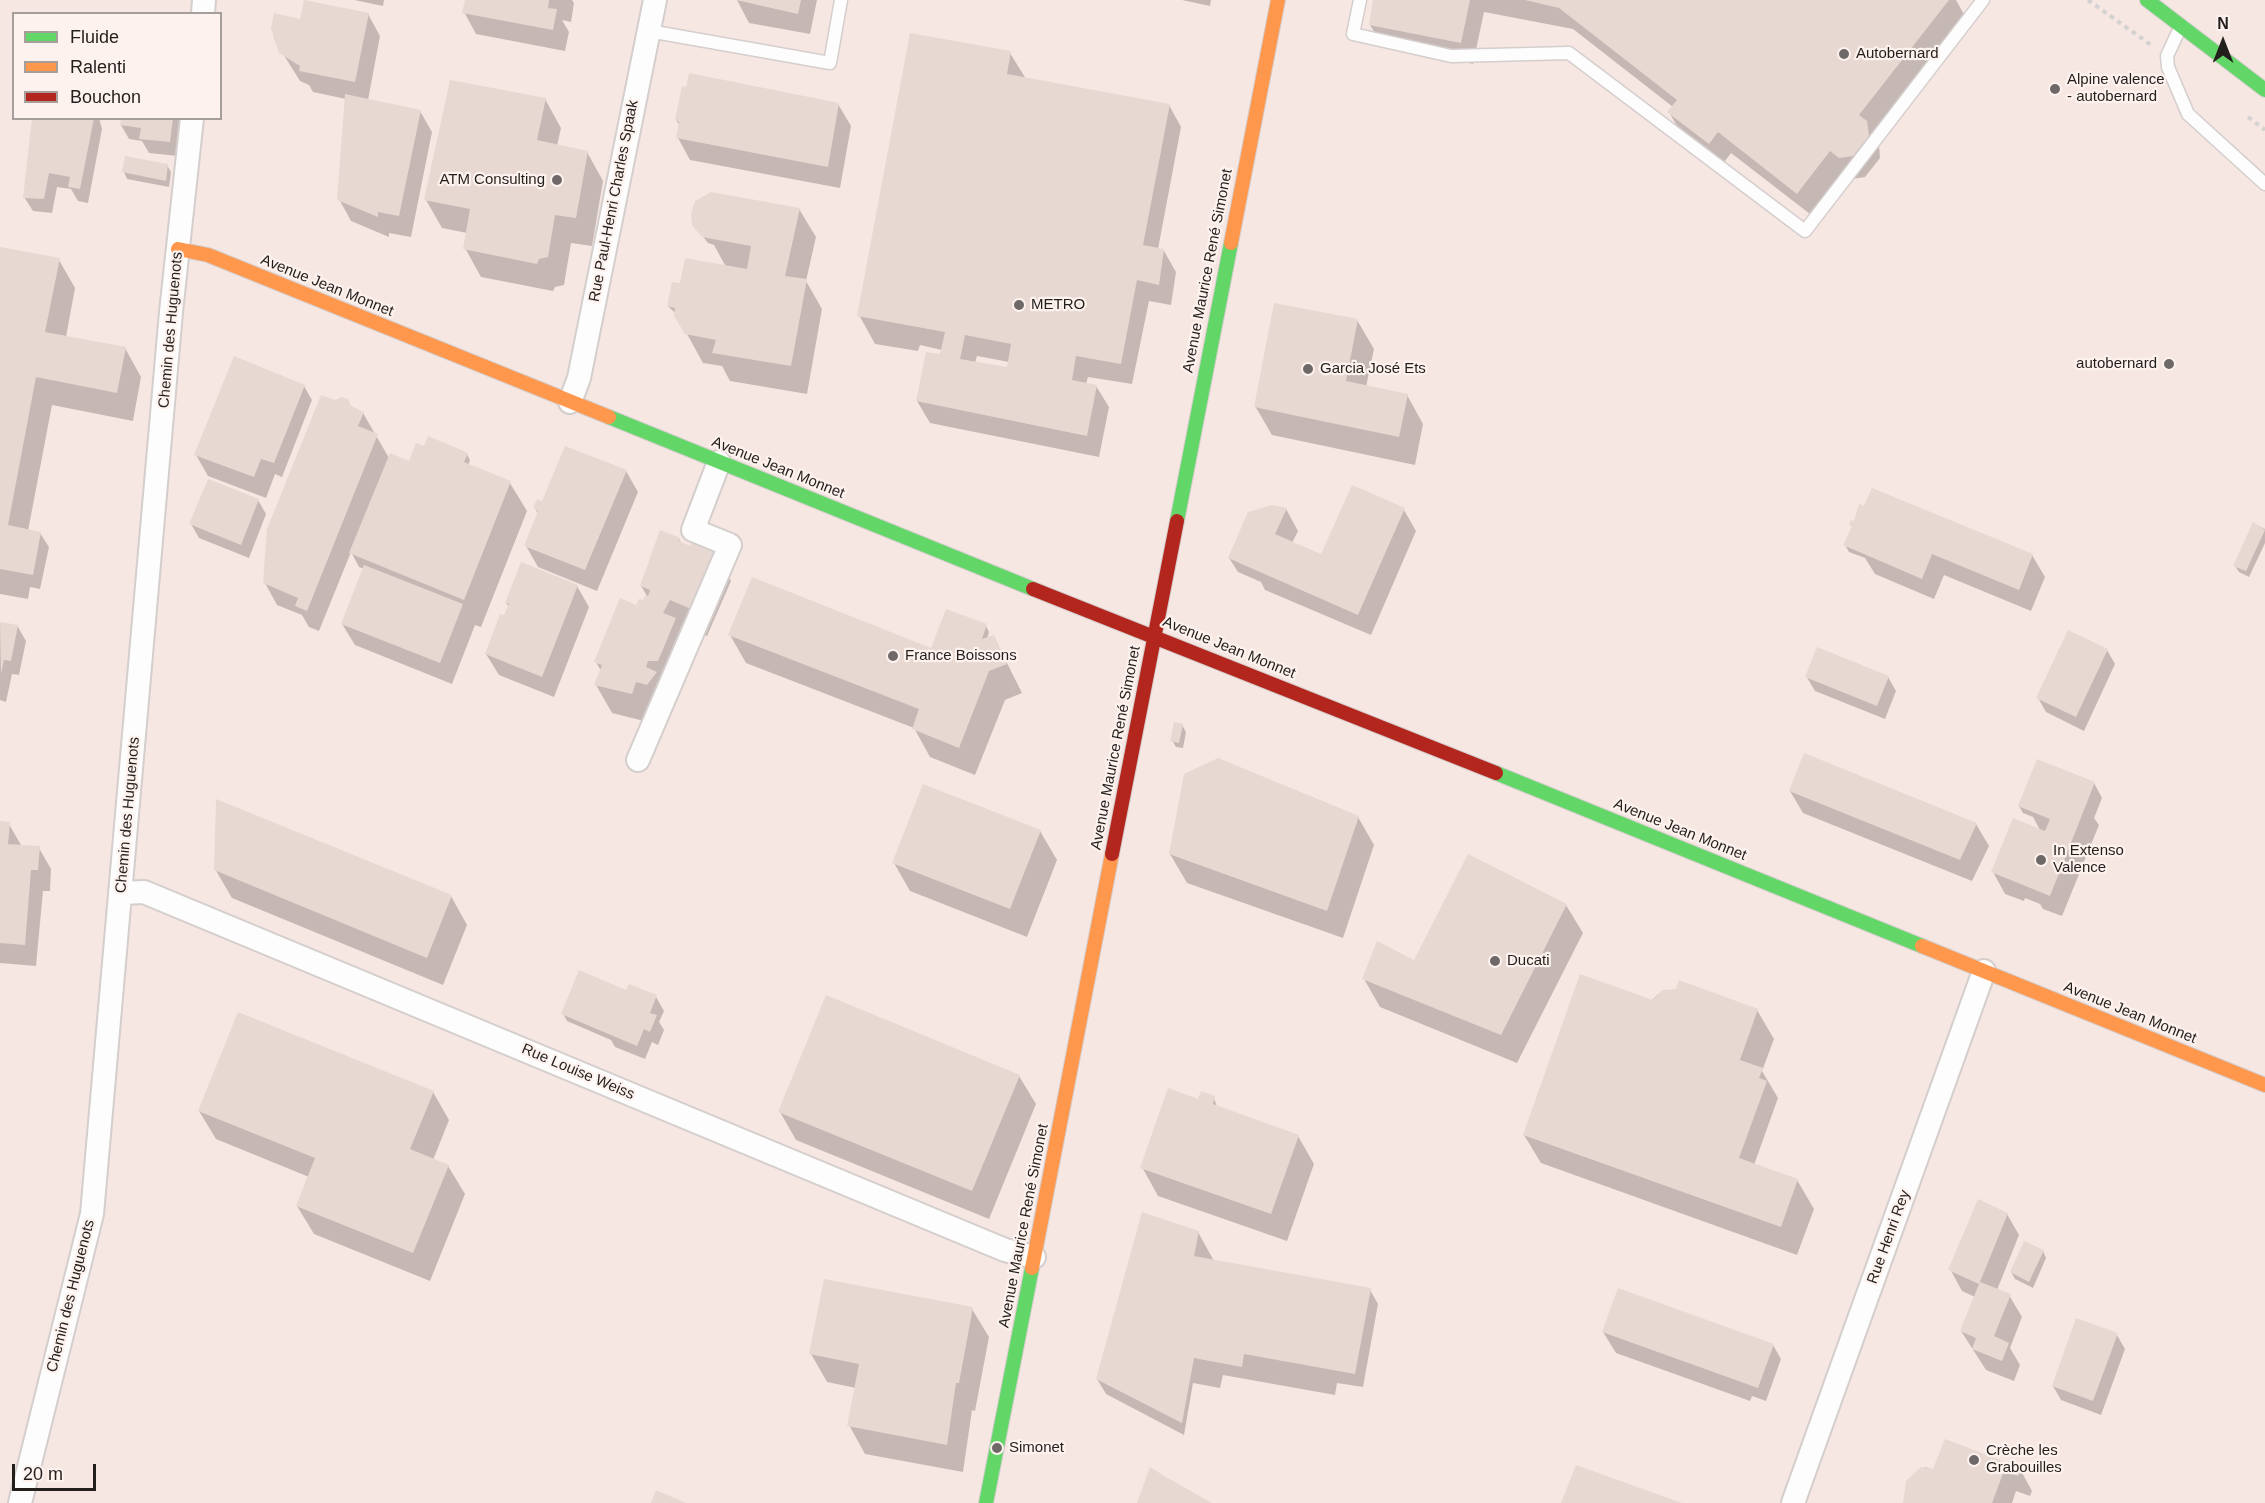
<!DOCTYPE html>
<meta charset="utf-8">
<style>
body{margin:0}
#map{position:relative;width:2265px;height:1503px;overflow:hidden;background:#faf3f2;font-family:Helvetica,sans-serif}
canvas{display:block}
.legend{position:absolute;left:12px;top:12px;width:210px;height:108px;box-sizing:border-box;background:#fdf2ee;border:2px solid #a69e9a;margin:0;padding:8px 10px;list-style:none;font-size:18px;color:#231f1d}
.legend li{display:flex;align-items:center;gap:12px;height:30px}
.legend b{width:30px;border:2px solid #a69e9a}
.north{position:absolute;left:2193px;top:12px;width:60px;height:60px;-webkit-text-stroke:4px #fdf2ee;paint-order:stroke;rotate:0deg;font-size:16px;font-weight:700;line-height:24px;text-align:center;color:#231f1d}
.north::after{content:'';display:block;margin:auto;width:21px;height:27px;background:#231f1d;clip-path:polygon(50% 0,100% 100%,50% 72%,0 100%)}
.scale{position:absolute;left:12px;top:1464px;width:84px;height:27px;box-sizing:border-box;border:3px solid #231f1d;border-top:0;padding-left:8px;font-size:18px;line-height:21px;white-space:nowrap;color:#231f1d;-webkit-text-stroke:4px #fdf2ee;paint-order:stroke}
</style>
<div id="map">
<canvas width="2265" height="1503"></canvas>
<ul class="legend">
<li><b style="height:8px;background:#63d668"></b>Fluide</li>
<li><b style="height:8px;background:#ff974d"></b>Ralenti</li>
<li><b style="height:8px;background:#b3261e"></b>Bouchon</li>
</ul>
<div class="north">N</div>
<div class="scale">20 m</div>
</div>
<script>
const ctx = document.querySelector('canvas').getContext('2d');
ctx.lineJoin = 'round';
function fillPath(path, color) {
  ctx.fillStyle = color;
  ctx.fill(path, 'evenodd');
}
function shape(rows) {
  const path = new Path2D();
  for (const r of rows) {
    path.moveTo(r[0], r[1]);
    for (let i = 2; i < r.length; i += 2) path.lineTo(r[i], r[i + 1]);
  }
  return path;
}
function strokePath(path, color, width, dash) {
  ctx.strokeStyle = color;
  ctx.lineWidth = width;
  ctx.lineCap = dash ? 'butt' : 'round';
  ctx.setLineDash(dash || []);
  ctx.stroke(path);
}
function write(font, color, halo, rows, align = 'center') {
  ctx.font = font + ' Helvetica,sans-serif';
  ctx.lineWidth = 4.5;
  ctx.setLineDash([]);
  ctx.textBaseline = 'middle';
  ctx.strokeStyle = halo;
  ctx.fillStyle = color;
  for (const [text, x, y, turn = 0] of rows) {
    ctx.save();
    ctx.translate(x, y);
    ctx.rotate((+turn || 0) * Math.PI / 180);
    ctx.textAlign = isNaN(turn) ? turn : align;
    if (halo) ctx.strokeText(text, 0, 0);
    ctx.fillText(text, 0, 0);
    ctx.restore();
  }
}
fillPath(shape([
 [0,0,2265,0,2265,1503,0,1503],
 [14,14,220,14,220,118,14,118]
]), '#f7e7e2');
fillPath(shape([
 [354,0,384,0,383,6],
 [466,0,572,0,574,3,571,22,562,20,569,32,565,51,476,34,464,12],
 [737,0,817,0,810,34,749,23],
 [1182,0,1211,0,1210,6],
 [1375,0,1956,0,1965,16,1879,144,1880,158,1865,177,1852,179,1843,172,1810,214,1731,153,1722,165,1681,133,1669,112,1673,107,1573,29,1484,12,1473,64,1383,46,1370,25],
 [368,14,380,36,368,100,420,111,432,132,411,237,389,233,389,237,351,221,339,199,346,99,313,92,309,85,300,81,275,41,272,28,302,20],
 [1010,53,1026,79,1169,105,1181,127,1158,249,1164,251,1176,272,1171,305,1149,301,1132,384,1088,377,1086,384,1096,386,1109,407,1099,457,930,423,917,401,942,350,920,345,918,351,875,344,859,315],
 [977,356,1009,362,1008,369,975,363],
 [687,88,838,104,851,126,840,188,690,160,678,138,680,126,676,120],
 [545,99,561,128,557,146,587,152,603,181,592,246,571,243,564,285,555,287,553,291,481,277,465,248,467,233,442,228,426,200],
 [34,118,99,118,102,129,88,203,78,201,71,189,57,187,52,213,33,211,24,197],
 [122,118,182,118,178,156,149,153,142,141,129,139,121,125],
 [167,165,171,172,169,187,127,179,124,172],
 [799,209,816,237,806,281,822,309,807,394,730,381,722,366,703,363,676,314,668,306,681,284,726,267,714,245,708,243,693,224],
 [0,248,59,260,75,288,66,337,125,348,141,377,133,421,52,405,28,531,40,533,49,547,40,589,30,587,28,599,0,594],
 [1357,320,1374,349,1366,387,1407,395,1423,424,1415,465,1272,435,1255,406],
 [304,386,312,400,282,477,275,474,266,498,208,476,196,455],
 [351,408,363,413,389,458,408,462,467,454,470,460,468,466,510,483,527,511,481,627,475,625,452,684,355,645,342,624,364,569,359,567,351,552,319,631,309,627,302,615,277,605,265,583],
 [626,471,638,492,597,591,538,567,526,546,538,514,535,508,543,502],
 [258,500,266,514,249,558,199,538,191,524],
 [1286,509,1298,531,1292,543,1321,556,1404,510,1416,531,1371,635,1265,590,1261,582,1238,572,1229,558],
 [2254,524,2265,529,2265,543,2249,577,2239,572,2235,566],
 [1851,525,2032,555,2045,577,2031,611,1944,575,1934,599,1875,574,1865,558,1849,552,1845,545,1853,528],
 [679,539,682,544,714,553,731,581,707,636,686,627,648,722,612,713,596,685,601,671,596,662,637,607,649,599,641,586],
 [577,586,589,607,554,697,499,675,486,654,509,607,506,603],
 [0,623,18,627,26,641,19,675,12,674,6,702,0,700],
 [986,626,989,632,987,639,994,637,1022,693,1005,700,975,775,930,757,914,728,746,663,730,635,932,650],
 [2107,650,2115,664,2084,731,2046,712,2038,698],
 [1806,676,1888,677,1896,691,1885,719,1815,691],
 [1182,725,1186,732,1183,748,1176,747,1172,740],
 [1805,755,1976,824,1989,846,1972,881,1803,813,1790,791],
 [2094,783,2102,798,2094,818,2099,825,2062,916,2043,909,2040,904,2025,898,2024,901,2005,894,1993,872,2040,830,2033,817,2023,813,2019,806],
 [1358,817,1374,845,1343,938,1187,883,1170,854],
 [0,823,9,824,21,845,39,848,51,869,50,891,43,891,36,966,0,963],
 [1040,831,1057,860,1027,937,910,891,894,863],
 [215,869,451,896,467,925,443,985,232,898],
 [1566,905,1583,933,1517,1063,1380,1007,1364,979],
 [1670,990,1757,1010,1774,1039,1762,1071,1778,1098,1754,1165,1797,1180,1814,1209,1797,1255,1541,1163,1524,1135,1657,995],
 [627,992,656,997,664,1011,659,1022,664,1030,658,1045,652,1042,645,1059,615,1047,611,1040,567,1021,563,1014],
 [1019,1076,1036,1104,989,1219,796,1140,780,1112],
 [433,1092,449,1120,433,1160,448,1166,465,1194,430,1281,314,1234,297,1206,309,1177,216,1139,199,1111],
 [1214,1098,1217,1107,1298,1136,1314,1164,1287,1241,1158,1196,1142,1167,1199,1101],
 [2007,1214,2019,1235,1997,1290,2009,1295,2022,1317,2010,1348,2020,1365,2014,1381,1986,1370,1961,1331,1975,1297,1962,1291,1950,1269],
 [1198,1232,1214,1261,1370,1290,1378,1304,1363,1387,1337,1383,1335,1395,1223,1375,1220,1388,1193,1383,1184,1435,1106,1394,1097,1379],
 [2043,1251,2046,1258,2033,1288,2015,1279,2011,1272],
 [972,1309,989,1337,975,1411,972,1410,963,1472,865,1454,849,1425,856,1388,827,1382,811,1354],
 [1603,1332,1773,1345,1781,1359,1766,1401,1752,1396,1750,1401,1616,1353],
 [2117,1335,2125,1349,2101,1415,2061,1400,2053,1386],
 [1925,1467,1934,1470,2020,1469,2032,1491,2030,1496,2016,1491,2012,1503,1904,1503,1907,1482]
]), '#0003');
fillPath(shape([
 [304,0,369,13,355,82,299,71,300,66,279,53,271,28,274,13,300,19],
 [465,0,549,0,548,8,557,9,553,30,462,13],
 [736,0,801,0,798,14],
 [1373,0,1470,0,1461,43,1369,25],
 [1525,0,1949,0,1859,115,1867,121,1869,136,1853,156,1839,158,1830,151,1797,194,1718,132,1709,144,1667,112,1677,100,1559,8],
 [910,33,1011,51,1007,74,1170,104,1143,245,1164,249,1159,285,1137,280,1121,364,1076,356,1072,380,1097,385,1087,436,916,401,926,352,940,354,945,332,857,316],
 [965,335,1011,344,1007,367,960,359],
 [689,73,839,103,828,167,676,138,679,122,675,120,682,86,686,87],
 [450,80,546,98,537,140,588,151,576,218,555,215,548,257,539,259,537,264,463,249,470,209,424,200],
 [345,94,421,110,399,216,378,212,378,217,337,200],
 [32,118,94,118,80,189,68,187,70,177,49,173,44,199,23,198],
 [121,118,173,118,170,142,139,139,141,128,120,125],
 [125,156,168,164,166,181,122,172],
 [711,192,800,208,785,276,807,279,791,366,712,353,716,340,685,334,674,316,675,308,667,306,672,282,680,283,685,258,747,269,751,246,702,237,692,225,691,214,695,201],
 [0,247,60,258,45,332,126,347,117,393,36,377,8,525,41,532,33,575,0,569],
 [1274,303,1358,319,1346,381,1408,394,1399,437,1254,407],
 [234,356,305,385,274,463,261,459,254,477,194,455],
 [321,395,335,400,342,397,348,399,351,406,364,412,358,426,378,434,307,611,295,606,298,598,263,583,267,529],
 [428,436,468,453,464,462,511,481,464,600,349,553,390,453,409,461,416,443,424,446],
 [565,446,627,470,585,570,524,546,538,511,533,508,537,499,542,501],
 [208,479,259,499,241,545,189,524],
 [1352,485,1405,508,1358,615,1228,558,1248,512,1272,505,1287,508,1275,534,1321,554],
 [1872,488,2033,554,2019,590,1932,554,1922,579,1843,545,1852,526,1849,525,1851,520,1854,521,1859,504,1864,506],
 [2253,522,2265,530,2246,571,2233,566],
 [660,530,680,538,679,541,690,546,691,543,715,551,691,609,670,600,663,613,676,618,658,661,648,661,646,667,657,672,647,685,636,682,632,694,594,685,602,665,594,662,620,598,636,605,639,599,643,600,645,595,648,596,650,590,640,586],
 [521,562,578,585,542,677,485,654,500,614,504,615,509,604,505,603],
 [364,565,463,604,440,663,341,624],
 [752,577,931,648,946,609,987,624,982,639,994,635,1007,664,989,671,959,748,912,729,919,709,728,635],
 [0,622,18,625,11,661,4,660,1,674],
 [2068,630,2108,649,2076,717,2036,698],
 [1817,647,1889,676,1877,706,1805,677],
 [1174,722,1183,724,1179,743,1170,741],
 [1804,753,1977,823,1960,860,1789,791],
 [1218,758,1359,816,1327,911,1169,854,1184,774],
 [2037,759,2095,782,2050,896,1991,872,2013,818,2045,831,2050,819,2018,806],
 [923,784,1041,830,1010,909,892,863],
 [216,799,452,895,427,958,214,870],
 [0,821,10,822,8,844,40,846,38,870,31,870,25,945,0,943],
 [1468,854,1567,904,1501,1035,1362,979,1377,941,1414,960],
 [579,970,626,990,629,984,657,995,650,1013,657,1015,650,1032,644,1029,637,1046,561,1014],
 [1580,974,1653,1000,1662,990,1676,989,1679,980,1758,1009,1740,1060,1763,1068,1759,1078,1767,1081,1739,1158,1798,1179,1781,1227,1523,1135],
 [826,995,1020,1075,972,1191,778,1112],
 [238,1012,434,1091,410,1149,449,1165,413,1253,296,1206,315,1158,198,1111],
 [1168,1088,1198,1099,1201,1091,1215,1096,1213,1104,1299,1135,1271,1214,1140,1168],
 [1978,1199,2008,1213,1980,1282,2011,1294,1994,1336,2009,1343,2002,1361,1972,1349,1976,1338,1960,1331,1979,1284,1948,1270],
 [1142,1212,1199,1231,1194,1256,1371,1288,1355,1374,1244,1354,1242,1367,1194,1358,1182,1423,1096,1379],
 [2024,1241,2044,1250,2029,1282,2010,1272],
 [824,1279,973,1307,959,1383,956,1383,947,1445,847,1426,859,1364,809,1354],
 [1618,1288,1774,1344,1758,1388,1602,1332],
 [2076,1318,2118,1333,2093,1401,2052,1386],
 [1945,1439,2021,1468,2018,1476,2004,1471,1992,1503,1903,1503,1906,1481,1921,1467,1933,1469],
 [1576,1465,1682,1503,1561,1503],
 [1150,1467,1166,1477,1212,1503,1137,1503],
 [656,1490,686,1503,651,1503]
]), '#e7d8d2');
const lane = shape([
 [1360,0,1353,34,1451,56,1569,53,1805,231,1983,0],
 [2180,28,2167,56,2168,67,2188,114,2265,184],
 [649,31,830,63,841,0]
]);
const street = shape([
 [203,14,204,0],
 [570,402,579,378,655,0],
 [638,760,730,545,693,530,719,462],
 [122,893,144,892,1005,1250,1034,1257],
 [20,1503,92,1214,171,312,192,118],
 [1793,1503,1984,971]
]);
const fast = shape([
 [2147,0,2265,90],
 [609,417,1033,589],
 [1177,521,1231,243],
 [1496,773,1922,946],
 [986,1503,1032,1268]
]);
const slow = shape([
 [1231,243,1278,0],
 [178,249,208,255,609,417],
 [1922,946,2265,1085],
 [1032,1268,1112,854]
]);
const jam = shape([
 [1033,589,1496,773],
 [1112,854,1177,521]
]);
strokePath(lane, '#d4cecd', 15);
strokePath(street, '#d4cecd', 26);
strokePath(fast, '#d4cecd', 16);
strokePath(slow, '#d4cecd', 16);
strokePath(jam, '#d4cecd', 16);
strokePath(shape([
 [2088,0,2151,45],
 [2248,117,2265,130]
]), '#d4d2d1', 4, [4.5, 4.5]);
strokePath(lane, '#fefdfd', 12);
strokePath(street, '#fefdfd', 22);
strokePath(fast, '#63d668', 14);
strokePath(slow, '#ff974d', 14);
strokePath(jam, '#b3261e', 14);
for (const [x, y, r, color] of [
 [1844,54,6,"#6e6968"],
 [2055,89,6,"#6e6968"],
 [557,180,6,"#6e6968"],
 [1019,305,6,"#6e6968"],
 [2169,364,6,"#6e6968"],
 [1308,369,6,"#6e6968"],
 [893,656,6,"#6e6968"],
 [2041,860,6,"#6e6968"],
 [1495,961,6,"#6e6968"],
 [997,1448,6,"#6e6968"],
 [1974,1460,6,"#6e6968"]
]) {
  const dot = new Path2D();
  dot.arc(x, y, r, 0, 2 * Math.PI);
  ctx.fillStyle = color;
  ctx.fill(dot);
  strokePath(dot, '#fdf2ee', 2);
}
write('15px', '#231f1d', '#fdf2ee', [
 ["Autobernard",1856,54],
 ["Alpine valence",2067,80],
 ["- autobernard",2067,97],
 ["ATM Consulting",545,180,"right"],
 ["METRO",1031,305],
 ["autobernard",2157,364,"right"],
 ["Garcia José Ets",1320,369],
 ["France Boissons",905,656],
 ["In Extenso",2053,851],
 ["Valence",2053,868],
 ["Ducati",1507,961],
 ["Simonet",1009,1448],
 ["Crèche les",1986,1451],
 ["Grabouilles",1986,1468]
], 'left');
write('15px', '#231f1d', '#fdf2ee', [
 ["Rue Paul-Henri Charles Spaak",614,201,-79],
 ["Avenue Maurice René Simonet",1208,271,-79],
 ["Avenue Jean Monnet",327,286,22],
 ["Chemin des Huguenots",171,330,-85],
 ["Avenue Jean Monnet",778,468,22],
 ["Avenue Jean Monnet",1229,648,22],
 ["Avenue Maurice René Simonet",1116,748,-79],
 ["Chemin des Huguenots",128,815,-85],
 ["Avenue Jean Monnet",1680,830,22],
 ["Avenue Jean Monnet",2130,1013,22],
 ["Rue Louise Weiss",578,1072,23],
 ["Avenue Maurice René Simonet",1024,1226,-79],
 ["Rue Henri Rey",1889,1237,-70],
 ["Chemin des Huguenots",71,1296,-76]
]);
</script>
